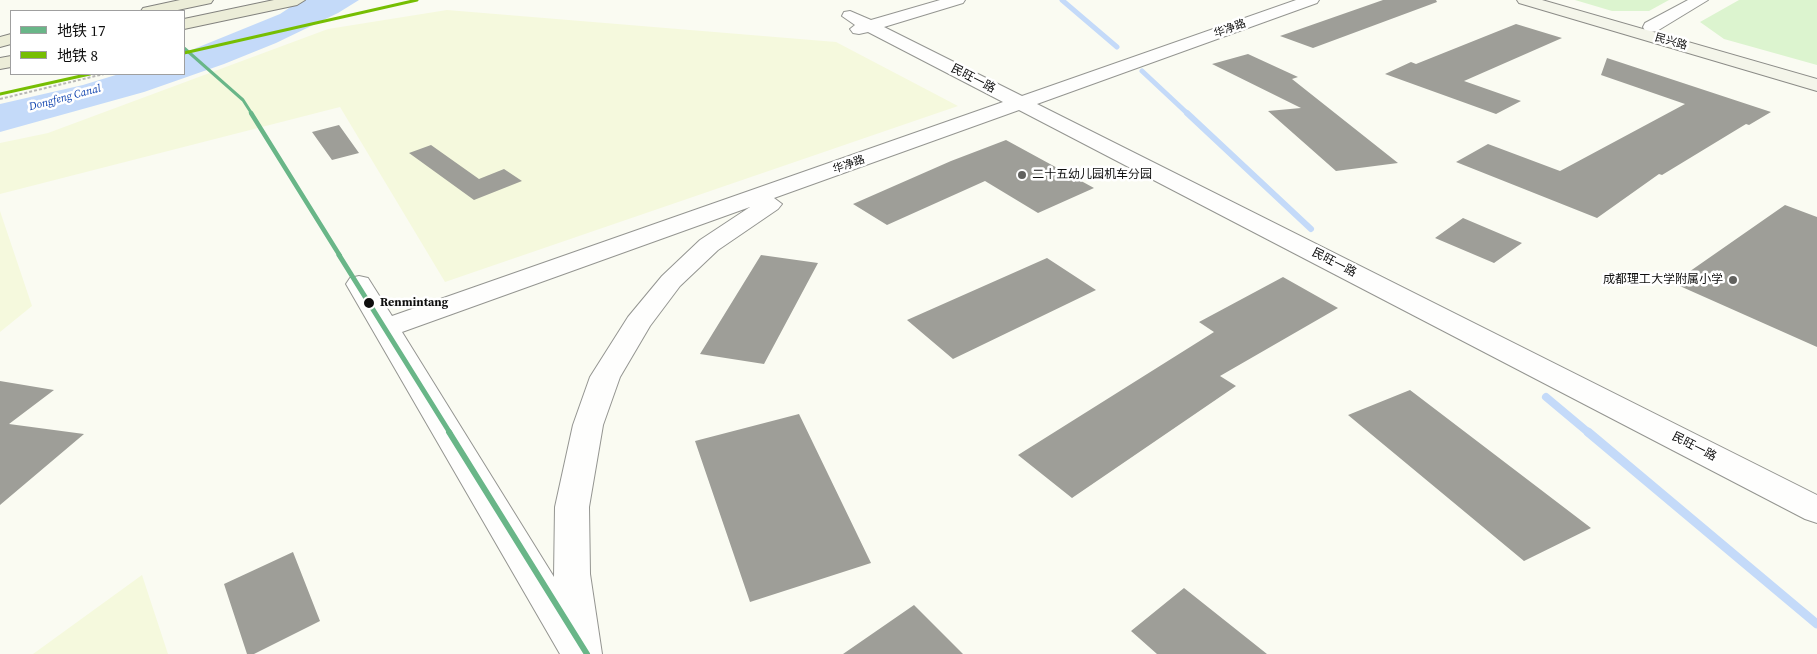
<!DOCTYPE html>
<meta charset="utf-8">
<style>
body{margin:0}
#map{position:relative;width:1817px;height:654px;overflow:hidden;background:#fafbf2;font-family:"Source Serif 4","Noto Sans SC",serif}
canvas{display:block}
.legend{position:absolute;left:10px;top:10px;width:175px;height:65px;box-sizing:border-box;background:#fff;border:1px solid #9f9f9f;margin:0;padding:6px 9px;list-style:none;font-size:15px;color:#0e0e0e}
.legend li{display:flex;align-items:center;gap:10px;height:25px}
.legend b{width:25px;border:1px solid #9f9f9f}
</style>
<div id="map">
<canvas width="1817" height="654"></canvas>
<ul class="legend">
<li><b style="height:6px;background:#69b688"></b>地铁 17</li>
<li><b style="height:6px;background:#76be02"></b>地铁 8</li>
</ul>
</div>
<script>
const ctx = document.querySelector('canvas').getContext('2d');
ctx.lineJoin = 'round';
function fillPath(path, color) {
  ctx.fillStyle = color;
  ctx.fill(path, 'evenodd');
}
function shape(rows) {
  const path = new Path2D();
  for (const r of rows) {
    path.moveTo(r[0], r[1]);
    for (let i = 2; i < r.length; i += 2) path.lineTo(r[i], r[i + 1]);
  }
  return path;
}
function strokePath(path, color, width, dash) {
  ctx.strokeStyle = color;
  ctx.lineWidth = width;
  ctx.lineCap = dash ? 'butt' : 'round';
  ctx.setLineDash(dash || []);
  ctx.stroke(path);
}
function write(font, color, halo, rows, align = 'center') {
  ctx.font = font + ' "Source Serif 4","Noto Sans SC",serif';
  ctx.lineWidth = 5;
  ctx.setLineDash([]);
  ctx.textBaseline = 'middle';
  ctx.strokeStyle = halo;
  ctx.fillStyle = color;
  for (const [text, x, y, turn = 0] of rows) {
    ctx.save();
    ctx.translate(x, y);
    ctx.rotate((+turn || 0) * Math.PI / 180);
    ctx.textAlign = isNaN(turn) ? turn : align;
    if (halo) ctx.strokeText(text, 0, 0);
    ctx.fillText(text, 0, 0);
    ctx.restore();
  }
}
fillPath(shape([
 [447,10,836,42,958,106,445,282,340,107,0,194,0,143,48,133,328,29],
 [0,211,32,306,0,332],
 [142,575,168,654,33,654]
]), '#f5f9dd');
fillPath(shape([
 [1575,0,1669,0,1649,11,1612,11],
 [1739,0,1817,0,1817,65,1724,39,1700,22]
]), '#dcf4cf');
fillPath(shape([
 [301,0,359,0,338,13,276,43,224,64,144,92,0,132,0,104,83,85,119,74,184,74,184,53,280,14]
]), '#c4daf9');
strokePath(shape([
 [1062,0,1117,47],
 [1142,71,1188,114]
]), '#c4daf9', 5);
strokePath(shape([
 [1187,113,1311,229]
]), '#c4daf9', 6);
strokePath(shape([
 [1546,397,1589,433]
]), '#c4daf9', 8);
strokePath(shape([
 [1588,432,1817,624]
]), '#c4daf9', 9);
fillPath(shape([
 [1383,0,1436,0,1437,2,1313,48,1280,36],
 [1516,24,1562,38,1464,81,1521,101,1496,114,1385,74,1411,62,1416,64],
 [1248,54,1298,77,1292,79,1398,163,1336,171,1268,111,1301,108,1212,64],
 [1607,58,1771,112,1749,125,1746,124,1662,175,1659,174,1597,218,1456,162,1488,144,1560,171,1685,104,1601,75],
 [339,125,359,153,332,160,312,132],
 [1006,140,1094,188,1038,213,985,181,887,225,853,204,951,161],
 [431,145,479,179,504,169,522,181,474,200,409,153],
 [1785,205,1817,217,1817,347,1673,283],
 [1463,218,1522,243,1494,263,1435,238],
 [761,255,818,263,764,364,700,354],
 [1047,258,1096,290,953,359,907,320],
 [1283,277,1338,308,1220,376,1236,386,1072,498,1018,455,1214,332,1199,322],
 [0,381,54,390,9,424,84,434,0,505],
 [1410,390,1591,528,1524,561,1348,415],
 [799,414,871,563,750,602,695,441],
 [293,552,320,621,254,654,247,654,224,584],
 [1184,588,1267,654,1157,654,1131,631],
 [914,605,963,654,843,654]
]), '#9e9e98');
const street = shape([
 [940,0,965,0,963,3,884,27,1022,96,1296,0,1319,0,1317,3,1037,104,1817,495,1817,523,1805,519,1019,110,774,198,782,204,778,209,718,250,680,286,650,326,620,377,603,425,589,507,590,574,602,654,560,654,346,284,350,278,359,276,368,278,392,316,1003,102,868,32,859,34,853,33,850,29,855,25,842,16,844,12,850,11,871,20,940,0],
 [750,207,700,240,662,276,628,317,590,377,573,425,555,507,554,577,402,332,750,207],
 [1688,0,1708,0,1657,31,1651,32,1645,31,1643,27,1645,23,1688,0]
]);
const secondary = shape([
 [1517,0,1542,0,1817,79,1817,91,1519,3,1517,0]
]);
const primary = shape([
 [180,0,213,0,211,3,173,11,141,11,143,8,180,0],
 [274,0,305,0,297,5,184,29,184,19,274,0],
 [11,34,11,44,0,47,0,37,11,34],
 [11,56,11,67,0,69,0,58,11,56]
]);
strokePath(street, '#949591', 2);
strokePath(secondary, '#8b8b87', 2);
strokePath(primary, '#82827e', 2);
strokePath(shape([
 [0,99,104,74]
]), '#b8b8b6', 2, [3, 2]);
fillPath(street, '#fefefd');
fillPath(secondary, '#f4f5ea');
fillPath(primary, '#ecedd8');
strokePath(shape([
 [184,48,243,100,252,114]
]), '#69b688', 3);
strokePath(shape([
 [251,113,340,256]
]), '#69b688', 4.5);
strokePath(shape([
 [339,255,450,433]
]), '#69b688', 5);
strokePath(shape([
 [449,432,587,654]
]), '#69b688', 6);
strokePath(shape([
 [184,53,417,0],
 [0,94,90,74]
]), '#76be02', 3);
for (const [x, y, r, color] of [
 [1022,175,5,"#61615e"],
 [1733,280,5,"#61615e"],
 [369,303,6,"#0e0e0e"]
]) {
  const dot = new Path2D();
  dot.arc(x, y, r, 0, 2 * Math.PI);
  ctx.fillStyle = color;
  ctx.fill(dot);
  strokePath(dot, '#fff', 2);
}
write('11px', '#0e0e0e', '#fff', [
 ["华净路",1230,29,-20],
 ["民兴路",1671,42,16],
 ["华净路",849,165,-19]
]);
write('italic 11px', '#0a3fad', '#fff', [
 ["Dongfeng Canal",65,98,-15]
]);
write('12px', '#0e0e0e', '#fff', [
 ["民旺一路",973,79,27],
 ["民旺一路",1334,263,27],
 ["民旺一路",1694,447,27]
]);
write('12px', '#0e0e0e', '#fff', [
 ["二十五幼儿园机车分园",1032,175],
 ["成都理工大学附属小学",1723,280,"right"]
], 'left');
write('bold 12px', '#0e0e0e', '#fff', [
 ["Renmintang",380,303]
], 'left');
</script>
